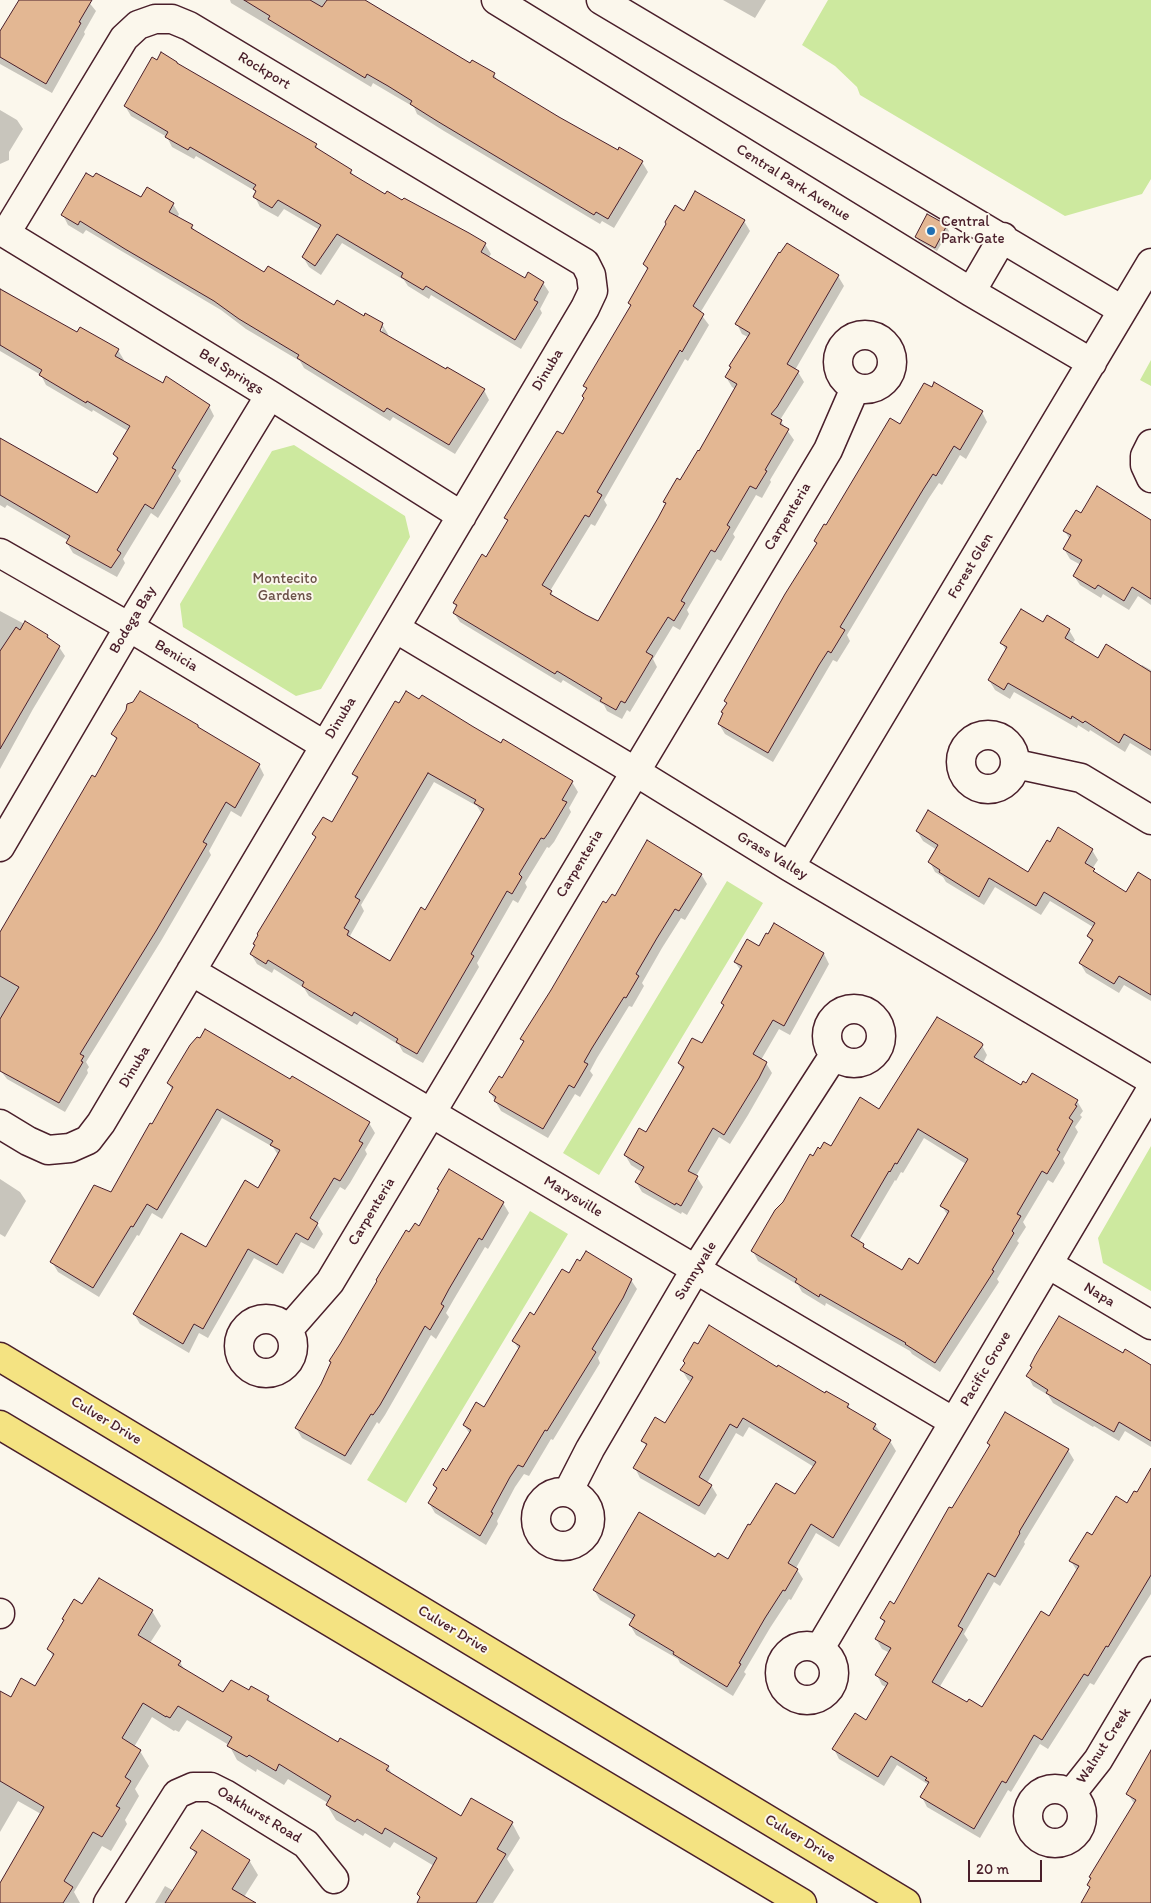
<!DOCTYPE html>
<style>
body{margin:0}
#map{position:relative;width:1151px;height:1903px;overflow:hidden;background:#fbf7ec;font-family:Itim,sans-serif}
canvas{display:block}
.scale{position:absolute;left:968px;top:1860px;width:74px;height:22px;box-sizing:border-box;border:2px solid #4a1f2b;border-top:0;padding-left:6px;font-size:15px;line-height:18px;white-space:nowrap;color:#4a1f2b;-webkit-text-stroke:4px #fbf7ec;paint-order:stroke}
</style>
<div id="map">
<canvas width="1151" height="1903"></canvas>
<div class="scale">20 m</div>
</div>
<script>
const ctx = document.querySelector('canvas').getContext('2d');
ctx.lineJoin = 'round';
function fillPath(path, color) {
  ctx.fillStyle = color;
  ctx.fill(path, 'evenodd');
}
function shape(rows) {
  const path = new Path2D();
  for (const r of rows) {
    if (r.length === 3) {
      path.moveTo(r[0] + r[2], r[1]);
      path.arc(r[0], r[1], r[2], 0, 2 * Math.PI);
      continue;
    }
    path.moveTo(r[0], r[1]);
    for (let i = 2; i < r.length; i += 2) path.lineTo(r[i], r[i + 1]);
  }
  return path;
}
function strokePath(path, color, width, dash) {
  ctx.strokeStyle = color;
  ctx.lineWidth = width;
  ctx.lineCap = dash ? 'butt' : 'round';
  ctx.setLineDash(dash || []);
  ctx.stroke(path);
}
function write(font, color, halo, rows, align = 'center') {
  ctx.font = font + ' Itim,sans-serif';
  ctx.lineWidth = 4;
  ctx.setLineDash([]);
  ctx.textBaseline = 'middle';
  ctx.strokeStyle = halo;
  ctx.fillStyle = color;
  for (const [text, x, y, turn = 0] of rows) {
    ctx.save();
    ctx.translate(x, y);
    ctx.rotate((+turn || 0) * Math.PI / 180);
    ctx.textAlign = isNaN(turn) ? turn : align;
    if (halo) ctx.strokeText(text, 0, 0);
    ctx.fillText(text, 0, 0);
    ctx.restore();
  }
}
fillPath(shape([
 [828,0,1151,0,1151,179,1142,194,1065,216,860,95,857,87,835,66,802,45],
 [1151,360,1151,386,1140,380],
 [294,445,405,516,410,537,321,689,296,696,183,627,180,604,272,451],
 [727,881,763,903,599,1175,563,1153],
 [1151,1146,1151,1291,1103,1263,1098,1238],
 [530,1211,568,1234,406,1503,367,1480]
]), '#cde99f');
fillPath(shape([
 [20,0,87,0,96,11,84,32,85,34,52,93,0,64,0,34],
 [230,0,363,0,470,65,494,74,498,82,618,152,642,162,648,172,614,228,602,221,600,224,444,131,417,114,414,107,395,96,373,83,371,87,231,3],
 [723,0,766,0,755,18],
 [157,61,178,65,316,145,319,151,351,171,355,178,385,196,485,244,491,254,488,258,525,280,543,283,549,292,540,309,542,313,521,349,431,295,429,299,408,286,404,280,342,243,321,275,309,267,303,257,320,230,284,209,278,217,260,207,255,197,257,193,255,191,196,156,194,159,172,147,167,137,131,116,125,106],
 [0,110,17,120,23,129,9,152,9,160,0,164],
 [147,188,173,204,179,214,177,218,192,226,195,232,265,274,334,306,382,324,388,334,387,337,484,390,489,400,455,454,393,417,390,421,304,368,300,361,246,329,221,310,86,230,83,234,68,225,63,215,141,199],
 [380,328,383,328,379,338],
 [684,213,744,221,750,231,700,313,709,325,688,361,685,359,604,500,607,505,595,526,591,524,550,591,555,598,598,623,666,505,664,502,681,482,699,453,735,389,732,387,726,377,748,337,742,334,737,324,838,276,844,286,795,370,798,372,804,382,780,420,794,440,770,480,771,482,762,498,756,495,733,534,735,537,721,561,717,559,687,610,689,614,680,630,673,626,653,659,657,667,630,712,627,710,622,719,607,711,604,705,563,680,561,683,460,622,454,613,457,608,454,603,486,558,508,522,506,518,564,436,585,400,587,390,585,386,631,307,629,303,648,271,644,264],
 [946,226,949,231,937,251,919,241,916,237],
 [0,288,77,334,118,350,124,360,123,362,163,384,209,406,214,416,178,476,181,481,158,518,151,513,123,559,125,563,117,577,73,553,67,543,69,541,7,505,5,508,0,505,0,438,98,495,118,461,114,454,128,431,93,410,92,412,46,385,41,375,0,351],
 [982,412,987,422,966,459,960,455,942,485,939,483,929,498,847,635,850,641,837,662,833,660,773,762,725,734,719,724,727,704,725,701,817,545,815,541,901,425],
 [1081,515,1151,521,1151,605,1138,596,1129,610,1103,594,1101,598,1080,585,1074,576,1081,565,1070,559,1064,549,1070,540,1065,531],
 [0,611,47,636,50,641,59,647,65,656,33,709,0,769],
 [1043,623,1069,630,1075,640,1072,644,1098,660,1141,667,1142,665,1151,670,1151,756,1130,743,1125,752,1090,730,1089,732,1078,725,1077,728,1014,692,1010,699,995,690,989,680,1006,651,1002,643],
 [471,727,572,782,578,792,569,808,571,812,554,842,549,848,547,847,525,883,527,887,518,903,513,900,477,963,479,967,423,1063,403,1052,399,1045,360,1021,357,1025,309,996,304,988,274,969,272,973,257,964,251,954,256,947,254,944,316,839,314,834,332,824,358,781,353,774],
 [434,782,477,806,482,814,426,912,391,962,352,939,350,936,364,911,361,905],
 [200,730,259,765,264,775,241,817,231,811,209,851,211,855,161,941,86,1062,89,1067,87,1070,88,1073,65,1112,7,1079,0,1070,0,934,117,741,113,734],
 [1059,829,1092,850,1098,860,1092,869,1096,875,1127,893,1151,882,1151,1001,1124,985,1119,993,1086,973,1080,963,1092,943,1088,936,1093,927,1050,901,1041,915,995,887,984,905,946,882,943,877,935,872,930,862,937,850,923,841,917,831,1029,874,1050,844],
 [701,874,707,884,685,920,681,918,662,948,642,983,644,986,632,1007,629,1006,597,1058,590,1071,593,1075,580,1097,575,1094,548,1138,501,1111,490,1092,502,1080,524,1043,522,1039,607,905,615,898],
 [775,925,824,954,829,964,790,1035,779,1029,761,1060,766,1063,772,1073,748,1115,730,1144,719,1137,696,1176,703,1187,687,1215,682,1212,681,1214,642,1192,636,1182,642,1172,631,1165,625,1155,647,1134,683,1071,679,1063,703,1045,724,1007,722,1003,741,971,735,962,759,948],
 [981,1044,987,1055,983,1063,1022,1087,1077,1101,1083,1111,1080,1115,1082,1117,1075,1127,1078,1132,1063,1159,1065,1163,1053,1183,1048,1180,1023,1222,1026,1227,1017,1241,1019,1243,997,1279,999,1282,940,1372,912,1354,910,1351,826,1303,825,1306,802,1292,798,1285,758,1261,753,1251,813,1157,821,1150,831,1148,880,1111],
 [924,1138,966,1164,942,1206,948,1216,918,1266,902,1272,866,1250,859,1241,895,1180,896,1181,901,1172,903,1173],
 [290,1081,369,1123,375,1133,365,1150,367,1154,350,1183,345,1190,340,1187,317,1224,323,1234,314,1249,301,1242,283,1274,254,1258,208,1338,199,1333,189,1353,140,1324,134,1314,206,1249,259,1190,278,1155,273,1147,222,1118,162,1219,152,1213,139,1236,137,1235,99,1297,58,1272,52,1262,111,1193,173,1091,168,1083],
 [449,1171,503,1203,509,1213,488,1249,485,1247,454,1299,446,1313,449,1317,436,1339,431,1335,385,1415,379,1424,377,1422,351,1465,302,1438,296,1428,322,1384,332,1364,330,1361,410,1234,419,1227],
 [0,1179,20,1192,26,1201,5,1237,0,1234],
 [569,1275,631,1280,637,1289,598,1358,600,1363,553,1440,551,1439,529,1476,524,1474,515,1487,497,1521,498,1524,486,1545,435,1513,429,1503,437,1490,434,1485,447,1473,470,1434,464,1425,485,1409,519,1350,514,1341],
 [1124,1355,1151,1368,1151,1447,1125,1431,1119,1441,1094,1426,1093,1427,1053,1403,1048,1395,1033,1386,1028,1376],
 [778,1369,825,1395,848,1405,851,1410,875,1425,882,1435,890,1441,896,1451,839,1547,816,1533,796,1568,803,1579,791,1600,789,1599,770,1628,744,1672,746,1674,733,1696,680,1663,678,1659,636,1635,630,1625,633,1620,600,1600,594,1590,715,1559,728,1560,751,1527,795,1496,814,1467,749,1427,743,1437,736,1433,707,1483,711,1485,717,1495,705,1515,640,1478,635,1468,647,1447,643,1441,666,1425,691,1382,688,1380,682,1370],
 [1006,1414,1068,1450,1074,1460,1024,1542,1025,1544,1000,1586,994,1582,964,1634,968,1640,939,1688,968,1704,983,1709,1050,1618,1077,1571,1071,1561,1092,1537,1137,1494,1151,1487,1151,1594,1094,1685,1090,1683,1048,1749,1040,1744,1011,1792,1008,1790,980,1838,927,1807,922,1797,929,1785,897,1765,884,1786,839,1759,834,1749,866,1721,886,1687,882,1685,877,1675,890,1653,882,1649,876,1639,885,1624,881,1618,894,1605,952,1510,991,1446,989,1443],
 [82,1605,152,1611,161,1626,150,1643,180,1662,185,1671,224,1694,250,1692,268,1697,273,1706,338,1744,388,1767,393,1776,462,1818,512,1823,520,1838,507,1859,514,1870,493,1903,418,1903,421,1899,418,1894,434,1866,394,1842,390,1848,365,1833,363,1836,336,1820,327,1805,328,1803,288,1779,284,1785,257,1769,256,1772,237,1760,229,1745,187,1720,179,1732,175,1730,174,1731,152,1717,134,1747,140,1751,149,1766,135,1789,139,1796,125,1820,127,1824,111,1851,102,1846,74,1892,80,1903,0,1903,0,1885,41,1814,18,1801,0,1832,0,1694,11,1699,35,1688,53,1657,49,1649],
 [1151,1754,1151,1903,1087,1903,1091,1889,1088,1885,1135,1805,1128,1794],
 [192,1848,249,1860,258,1875,244,1897,254,1903,155,1903,165,1886,174,1891,196,1856]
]), '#0003');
const building = shape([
 [19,0,92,0,79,22,81,23,46,84,0,57,0,31,19,0],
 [244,0,310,0,322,7,327,0,365,0,470,63,472,60,495,73,493,77,559,117,618,150,619,147,643,161,608,219,596,212,594,215,437,121,410,104,412,101,388,86,367,74,365,78,268,19,270,16,244,0],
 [161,52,177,62,177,63,317,144,315,147,352,170,350,173,385,194,387,191,402,200,404,198,469,233,486,243,481,252,525,278,528,272,544,282,534,300,538,302,515,340,426,286,423,290,401,277,403,273,337,234,315,266,302,257,321,225,278,200,272,208,253,197,256,191,253,189,256,185,190,147,188,150,165,137,168,132,124,106,152,57,157,60,161,52],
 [86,173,93,177,96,173,141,197,147,187,174,203,169,212,193,225,191,228,264,272,268,266,334,305,337,300,364,316,365,313,383,323,380,331,446,369,447,367,485,389,449,445,387,408,384,412,297,358,299,355,239,319,214,301,125,249,80,221,78,225,61,215,86,173],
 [695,191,745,220,693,306,704,314,682,352,680,350,597,492,602,495,589,517,585,515,542,585,552,591,550,594,586,615,598,621,658,518,666,503,663,502,677,478,680,480,698,450,699,451,737,384,725,377,731,367,729,366,750,333,735,324,779,252,780,253,787,243,839,275,787,364,799,371,777,407,771,414,782,420,780,424,789,429,765,470,767,471,756,489,750,486,727,525,730,527,715,552,711,550,681,601,685,603,674,621,668,617,646,652,653,656,625,703,621,701,616,710,600,701,602,698,557,671,555,674,453,613,457,605,453,603,482,554,486,557,508,520,504,518,557,431,563,434,584,398,582,396,587,388,583,386,631,305,628,303,648,268,643,264,666,224,665,222,675,205,684,211,695,191],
 [927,214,947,225,935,248,915,237,927,214],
 [0,289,77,332,80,327,119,349,115,356,163,383,166,376,210,405,172,468,176,470,153,509,145,504,117,550,121,553,111,568,66,543,70,536,0,495,0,438,97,493,118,458,113,454,130,426,87,401,86,403,39,375,42,370,0,345,0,289],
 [934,382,983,411,960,450,954,446,936,476,933,474,924,488,840,627,845,630,831,653,828,651,819,665,768,753,718,724,723,713,721,712,727,703,724,701,785,594,817,543,814,541,824,524,826,525,890,418,900,424,924,383,932,387,934,382],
 [1097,486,1151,520,1151,599,1132,587,1124,601,1098,585,1095,589,1073,576,1082,560,1063,549,1071,535,1063,531,1076,510,1081,513,1097,486],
 [1021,609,1043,622,1047,615,1070,629,1065,638,1098,658,1106,644,1151,672,1151,750,1124,734,1119,743,1085,721,1083,723,1072,716,1071,719,1008,683,1004,690,988,680,1007,647,1000,643,1021,609],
 [25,621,48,635,47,637,60,646,0,749,0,651,16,627,20,630,25,621],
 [140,691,198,725,198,727,260,764,235,808,226,802,203,842,207,844,156,931,80,1054,84,1056,81,1061,83,1062,59,1103,0,1071,0,1019,19,987,0,976,0,932,92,775,95,777,117,738,111,734,126,710,127,704,133,702,140,691],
 [406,691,419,699,422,695,472,726,501,743,503,739,573,781,562,800,567,802,549,832,544,839,541,838,519,874,522,877,512,894,507,891,471,954,474,956,417,1054,396,1042,398,1039,354,1012,352,1016,302,986,304,982,268,960,266,964,250,954,255,945,253,944,258,935,257,934,316,837,312,834,323,817,332,822,358,777,352,774,395,701,399,703,406,691],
 [428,773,476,800,474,803,484,809,425,910,421,907,390,961,347,935,349,931,344,928,360,900,355,897,428,773],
 [928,810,1028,872,1047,840,1050,842,1058,827,1093,849,1085,863,1095,869,1093,871,1126,892,1138,872,1151,880,1151,995,1119,976,1114,984,1079,963,1093,940,1087,936,1095,923,1044,892,1036,906,989,878,979,897,939,872,940,870,928,862,938,845,916,831,928,810],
 [647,840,702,874,679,911,675,909,657,938,636,974,639,976,626,998,624,997,592,1048,584,1062,588,1064,574,1088,569,1085,543,1129,494,1101,496,1097,489,1092,499,1076,502,1078,524,1041,520,1039,551,990,603,901,606,903,612,894,615,896,647,840],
 [774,923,824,953,784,1026,773,1020,753,1054,767,1062,759,1078,724,1135,713,1128,688,1171,698,1176,681,1206,676,1203,675,1205,635,1182,644,1167,624,1155,639,1128,646,1132,684,1067,678,1063,692,1038,702,1043,724,1005,721,1003,742,966,734,962,747,939,759,946,766,933,768,934,774,923],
 [937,1017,982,1043,983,1045,974,1057,1021,1085,1023,1081,1026,1083,1032,1073,1078,1100,1075,1105,1077,1106,1069,1118,1073,1121,1057,1150,1060,1152,1047,1174,1042,1171,1017,1214,1021,1216,1012,1231,1014,1233,992,1270,994,1271,935,1363,905,1344,906,1343,867,1321,820,1294,819,1297,795,1282,797,1279,751,1251,775,1210,783,1202,810,1154,813,1156,818,1147,820,1149,824,1142,831,1146,860,1097,879,1109,937,1017],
 [918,1129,968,1159,940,1206,949,1211,918,1264,909,1258,902,1270,863,1247,864,1244,851,1236,889,1171,890,1172,895,1163,897,1164,918,1129],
 [205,1029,290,1079,292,1076,370,1122,359,1141,363,1143,345,1173,340,1181,334,1178,310,1218,318,1223,308,1240,296,1233,277,1265,248,1249,203,1329,194,1324,183,1344,133,1314,181,1233,206,1247,245,1180,258,1188,280,1150,270,1145,273,1141,217,1109,157,1210,147,1204,133,1227,131,1226,93,1288,50,1262,94,1185,111,1192,150,1123,152,1124,173,1087,167,1083,190,1045,197,1037,200,1038,205,1029],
 [449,1169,504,1202,482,1240,479,1238,449,1289,441,1304,444,1306,430,1330,425,1326,380,1405,373,1415,371,1414,345,1456,295,1428,321,1384,331,1362,329,1361,340,1344,377,1281,376,1280,406,1230,409,1232,415,1223,419,1226,439,1190,437,1189,449,1169],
 [586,1251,632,1279,623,1298,592,1349,596,1352,547,1431,545,1430,523,1467,518,1465,510,1477,491,1512,493,1513,480,1536,428,1503,437,1488,433,1485,443,1468,446,1471,471,1430,463,1425,476,1402,484,1407,520,1346,512,1341,530,1312,534,1315,562,1269,569,1273,577,1259,580,1261,586,1251],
 [1059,1316,1123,1353,1125,1349,1151,1365,1151,1441,1119,1422,1114,1432,1046,1393,1048,1390,1026,1376,1032,1367,1030,1366,1035,1356,1059,1316],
 [709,1325,777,1367,778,1365,825,1393,826,1391,849,1404,847,1407,876,1424,873,1429,891,1440,833,1538,811,1524,788,1563,798,1569,785,1591,783,1590,765,1618,739,1663,741,1664,727,1687,673,1654,674,1652,629,1625,635,1615,593,1590,639,1512,715,1557,718,1553,728,1559,748,1524,750,1525,776,1483,795,1494,816,1462,743,1418,737,1428,730,1424,699,1477,712,1485,699,1506,633,1468,647,1444,641,1441,655,1417,665,1423,693,1377,680,1370,685,1363,683,1361,694,1342,698,1344,709,1325],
 [1005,1412,1069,1449,1019,1532,1020,1533,995,1577,988,1573,958,1626,963,1629,932,1682,967,1702,969,1699,982,1707,1041,1611,1049,1616,1079,1566,1069,1561,1087,1532,1092,1535,1116,1496,1127,1503,1134,1491,1137,1492,1151,1468,1151,1575,1108,1647,1106,1646,1088,1676,1084,1674,1042,1740,1034,1735,1006,1783,1002,1781,974,1829,920,1797,929,1782,925,1780,927,1778,891,1756,878,1777,832,1749,855,1713,866,1720,888,1683,875,1675,891,1648,875,1639,885,1621,880,1618,890,1601,894,1604,949,1507,952,1508,990,1445,987,1443,1005,1412],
 [99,1578,153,1610,138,1635,181,1661,178,1665,223,1692,231,1680,249,1690,251,1686,269,1696,267,1700,338,1742,340,1738,389,1766,386,1770,461,1816,471,1798,513,1822,497,1849,506,1854,476,1903,417,1903,420,1897,417,1894,437,1858,385,1828,382,1834,357,1819,355,1822,326,1805,331,1796,279,1764,276,1771,249,1755,247,1757,227,1746,232,1737,178,1706,170,1718,166,1716,166,1717,143,1703,122,1738,141,1750,125,1777,131,1781,116,1806,120,1808,102,1837,93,1832,64,1881,73,1887,63,1903,0,1903,0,1883,44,1807,0,1781,0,1691,11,1697,21,1678,35,1686,54,1654,47,1649,64,1620,62,1619,74,1599,82,1604,99,1578],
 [1151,1750,1151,1903,1081,1903,1090,1887,1087,1885,1091,1878,1089,1877,1136,1800,1126,1794,1151,1750],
 [202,1830,250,1860,232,1889,256,1903,165,1903,197,1852,190,1848,202,1830]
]);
fillPath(building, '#e3b793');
strokePath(building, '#4a1f2b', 1);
const minor = shape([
 [496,0,971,292,1092,363],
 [601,0,1122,310],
 [0,230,270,395,462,516],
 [971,292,1003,237],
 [865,362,27],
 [1151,444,1145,456,1145,465,1151,478],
 [0,553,129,627,324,745],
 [395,628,636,772,790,867,1151,1080],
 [988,762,27],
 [1016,764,1081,778,1151,820],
 [0,847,129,627,270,395],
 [790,867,1151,263],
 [191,971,954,1422],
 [854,1036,27],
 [0,1124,28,1141,48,1150,70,1148,88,1140,101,1123,585,308,593,291,591,275,585,263,189,26,172,19,155,19,138,25,124,38,6,233],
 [1048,1264,1151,1325],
 [266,1346,27],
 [288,1330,330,1282,828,450,855,388],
 [563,1519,27],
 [568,1492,590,1449,695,1270,834,1055],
 [0,1614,0,1613],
 [807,1673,27],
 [820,1648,1151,1090],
 [1055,1816,27],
 [1071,1794,1098,1760,1151,1671],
 [108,1903,177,1794,193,1787,211,1787,225,1794,306,1844,334,1879]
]);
const major = shape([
 [0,1357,906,1903],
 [0,1425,802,1903]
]);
strokePath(minor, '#4a1f2b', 31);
strokePath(major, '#4a1f2b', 31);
strokePath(minor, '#fbf7ec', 28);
strokePath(major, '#f4e382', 28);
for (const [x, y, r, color] of [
 [931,231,5,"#1f6fb2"]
]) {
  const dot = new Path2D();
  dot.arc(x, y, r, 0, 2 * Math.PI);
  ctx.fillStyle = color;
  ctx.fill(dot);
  strokePath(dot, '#fbf7ec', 2);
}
write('15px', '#4a1f2b', '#fbf7ec', [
 ["Rockport",264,71,31],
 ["Central Park Avenue",793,183,32],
 ["Dinuba",548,370,-59],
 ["Bel Springs",231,372,32],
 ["Carpenteria",788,517,-59],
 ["Forest Glen",971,566,-59],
 ["Bodega Bay",133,620,-59],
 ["Benicia",176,656,31],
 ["Dinuba",341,718,-59],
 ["Grass Valley",772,856,31],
 ["Carpenteria",580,864,-59],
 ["Dinuba",135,1067,-59],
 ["Marysville",573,1197,31],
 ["Carpenteria",372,1212,-59],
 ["Sunnyvale",696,1271,-58],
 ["Napa",1099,1295,31],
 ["Pacific Grove",986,1369,-59],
 ["Culver Drive",106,1421,31],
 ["Culver Drive",453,1630,31],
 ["Walnut Creek",1104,1746,-57],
 ["Oakhurst Road",259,1815,31],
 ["Culver Drive",800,1839,31]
]);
write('15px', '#4a1f2b', '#fbf7ec', [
 ["Central",941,222],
 ["Park Gate",941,239]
], 'left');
write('15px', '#6b5248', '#fbf7ec', [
 ["Montecito",285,579],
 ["Gardens",285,596]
]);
</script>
